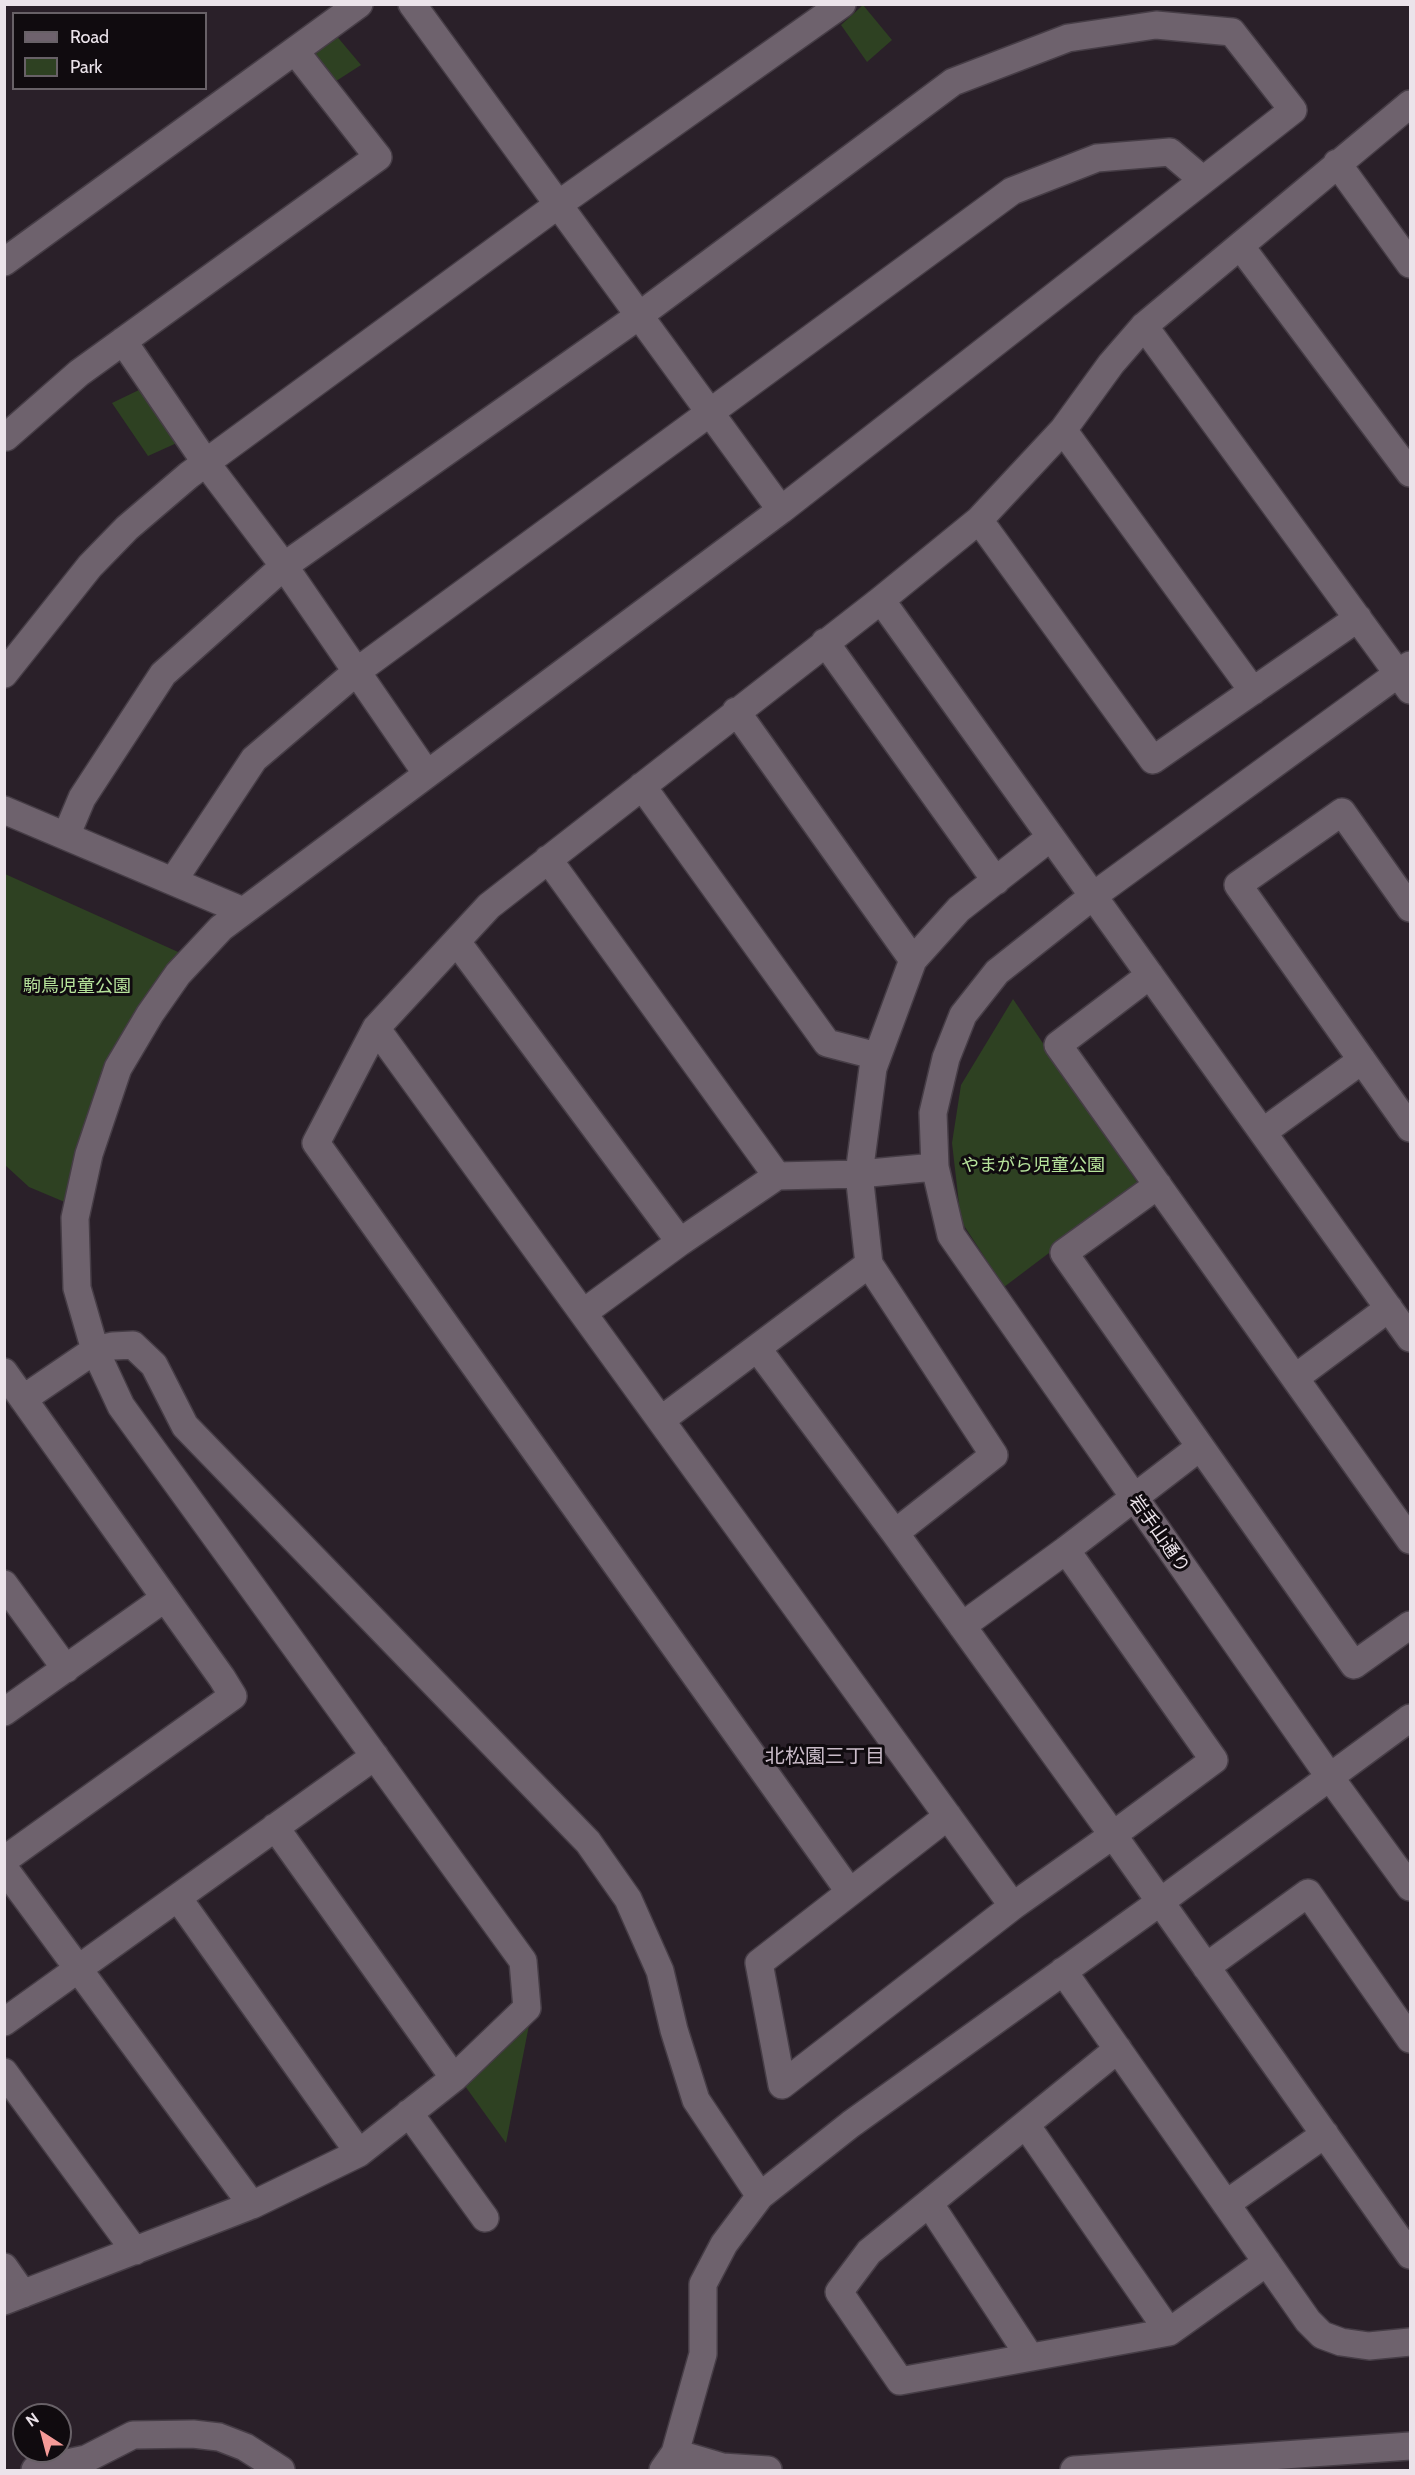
<!DOCTYPE html>
<meta charset="utf-8">
<style>
body{margin:0}
#map{position:relative;width:1415px;height:2475px;overflow:hidden;background:#2a2029;font-family:Cabin,sans-serif}
canvas{display:block}
.frame{position:absolute;inset:0;border:6px solid #ebe3ea;pointer-events:none}
.legend{position:absolute;left:12px;top:12px;width:195px;height:78px;box-sizing:border-box;background:#100b0f;border:2px solid #686167;margin:0;padding:8px 10px;list-style:none;font-size:18px;color:#ebe3ea}
.legend li{display:flex;align-items:center;gap:12px;height:30px}
.legend b{width:30px;border:2px solid #686167}
.north{position:absolute;left:12px;top:2403px;width:60px;height:60px;box-sizing:border-box;background:#100b0f;border:2px solid #686167;border-radius:50%;rotate:324deg;font-size:16px;font-weight:700;line-height:24px;text-align:center;color:#ebe3ea}
.north::after{content:'';display:block;margin:auto;width:21px;height:27px;background:#f59b98;clip-path:polygon(50% 0,100% 100%,50% 72%,0 100%)}
</style>
<div id="map">
<canvas width="1415" height="2475"></canvas>
<div class="frame"></div>
<ul class="legend">
<li><b style="height:8px;background:#6e626d"></b>Road</li>
<li><b style="height:16px;background:#2e4122"></b>Park</li>
</ul>
<div class="north">N</div>
</div>
<script>
const ctx = document.querySelector('canvas').getContext('2d');
ctx.lineJoin = 'round';
function fillPath(path, color) {
  ctx.fillStyle = color;
  ctx.fill(path, 'evenodd');
}
function shape(rows) {
  const path = new Path2D();
  for (const r of rows) {
    path.moveTo(r[0], r[1]);
    for (let i = 2; i < r.length; i += 2) path.lineTo(r[i], r[i + 1]);
  }
  return path;
}
function strokePath(path, color, width, dash) {
  ctx.strokeStyle = color;
  ctx.lineWidth = width;
  ctx.lineCap = dash ? 'butt' : 'round';
  ctx.setLineDash(dash || []);
  ctx.stroke(path);
}
function write(font, color, halo, rows, align = 'center') {
  ctx.font = font + ' Cabin,"Noto Sans JP",sans-serif';
  ctx.lineWidth = 6;
  ctx.setLineDash([]);
  ctx.textBaseline = 'middle';
  ctx.strokeStyle = halo;
  ctx.fillStyle = color;
  for (const [text, x, y, turn = 0] of rows) {
    ctx.save();
    ctx.translate(x, y);
    ctx.rotate((+turn || 0) * Math.PI / 180);
    ctx.textAlign = isNaN(turn) ? turn : align;
    if (halo) ctx.strokeText(text, 0, 0);
    ctx.fillText(text, 0, 0);
    ctx.restore();
  }
}
fillPath(shape([
 [863,5,892,40,867,62,841,25],
 [329,27,361,65,330,85,302,48],
 [141,389,179,442,148,456,112,403],
 [5,874,187,956,67,1203,29,1187,5,1165],
 [1013,999,1139,1185,1004,1287,961,1221,952,1143,961,1085],
 [530,2020,506,2143,465,2086]
]), '#2e4122');
const minor = shape([
 [1410,104,1144,326,1111,364,1063,430,979,520,881,600,489,906,376,1028,1013,1906,1113,1835,1410,2255],
 [1337,163,1410,264],
 [1241,247,1410,473],
 [4,262,359,4],
 [1144,326,1410,690],
 [123,341,206,463,284,566,427,774],
 [1063,430,1253,691],
 [6,437,79,373,378,157,295,51],
 [979,520,1153,760,1358,618],
 [881,600,1410,1338],
 [825,642,996,881],
 [1410,665,1093,896,997,972,963,1015,946,1058,933,1113,935,1167,951,1235,1329,1776,1410,1887],
 [4,674,90,566,127,528,189,475,559,204,842,4],
 [736,711,913,960],
 [642,786,827,1043,877,1056],
 [4,810,243,911],
 [66,836,82,798,163,674,284,566,640,315,953,82,1068,38,1156,25,1232,32,1293,110,781,510],
 [548,859,777,1176],
 [173,881,254,759,356,672,1012,191,1097,158,1170,152,1203,180],
 [1410,908,1342,812,1238,885,1410,1128],
 [457,942,680,1242],
 [1150,975,1058,1045,1410,1540],
 [376,1028,316,1143,849,1891],
 [1263,1132,1362,1060],
 [1158,1185,1064,1253,1354,1665,1410,1625],
 [583,1313,680,1242,777,1176,859,1174,935,1167],
 [757,1348,895,1533,1113,1835,1214,1760,1066,1550],
 [4,1372,222,1678,233,1696,4,1860],
 [1295,1378,1389,1308],
 [23,1399,95,1350,113,1346,133,1345,154,1365,185,1426,588,1842,628,1899,660,1971,674,2030,696,2100,760,2196],
 [661,1420,869,1264],
 [895,1533,994,1455,869,1264,859,1174,873,1068,913,960,959,909,1051,837],
 [4,1584,66,1669],
 [962,1626,1066,1550,1200,1447],
 [4,1712,165,1598],
 [948,1816,759,1963,782,2085,1013,1906],
 [275,1827,454,2078],
 [4,1868,252,2205,4,2301],
 [178,1898,359,2153],
 [1206,1967,1308,1893,1410,2039],
 [1063,1971,1308,2321,1322,2335,1341,2342,1369,2346,1410,2342],
 [4,2022,375,1756],
 [1118,2049,869,2252,839,2292,900,2381,1169,2332,1267,2262],
 [4,2072,135,2251],
 [409,2113,485,2218],
 [1026,2125,1169,2332],
 [929,2203,1030,2357],
 [1226,2204,1325,2134],
 [252,2205,359,2153,454,2078,527,2008,523,1961,121,1406,95,1350,77,1288,75,1218,89,1154,118,1068,150,1014,178,974,221,928,781,510,412,4],
 [4,2267,23,2294],
 [35,2470,86,2459,133,2435,193,2434,219,2437,245,2447,281,2470],
 [663,2470,675,2453,703,2354,703,2284,724,2244,760,2196,851,2124,1160,1902,1410,1718],
 [675,2470,675,2453,722,2467,768,2470],
 [1074,2470,1410,2446]
]);
strokePath(minor, '#463d46', 30);
strokePath(minor, '#6e626d', 27);
write('18px', '#b7e49c', '#100b0f', [
 ["駒鳥児童公園",77,987],
 ["やまがら児童公園",1033,1166]
]);
write('18px', '#ebe3ea', '#100b0f', [
 ["岩手山通り",1159,1534,55]
]);
write('20px', '#c9bbc8', '#100b0f', [
 ["北松園三丁目",825,1757]
]);
</script>
